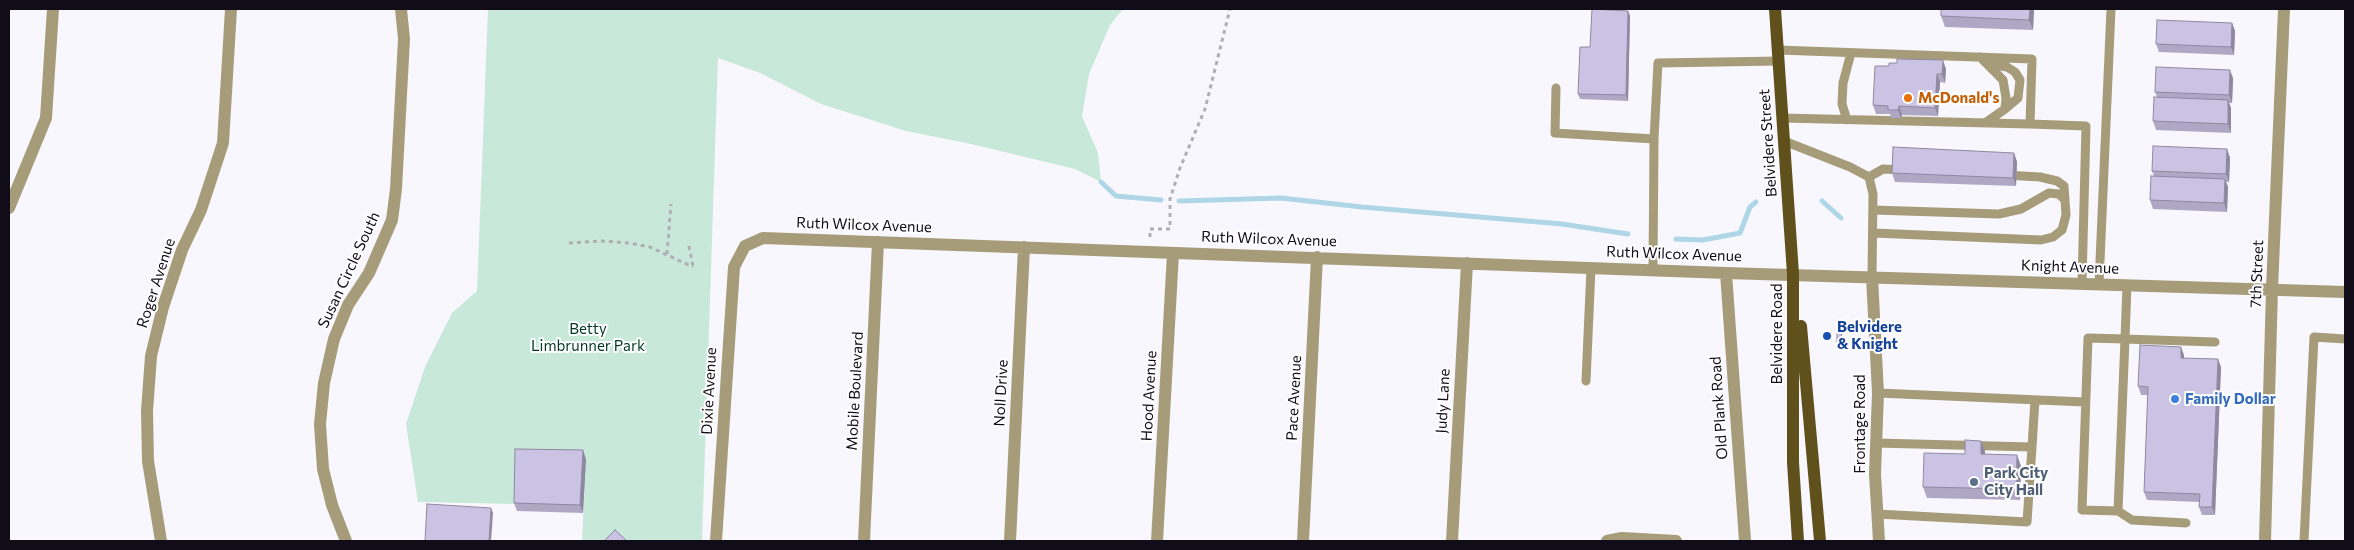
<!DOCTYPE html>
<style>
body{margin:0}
#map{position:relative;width:2354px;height:550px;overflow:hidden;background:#f9f7fe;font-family:Commissioner,sans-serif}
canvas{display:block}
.frame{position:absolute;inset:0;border:10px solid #110d18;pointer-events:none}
</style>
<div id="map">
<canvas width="2354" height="550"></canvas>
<div class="frame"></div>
</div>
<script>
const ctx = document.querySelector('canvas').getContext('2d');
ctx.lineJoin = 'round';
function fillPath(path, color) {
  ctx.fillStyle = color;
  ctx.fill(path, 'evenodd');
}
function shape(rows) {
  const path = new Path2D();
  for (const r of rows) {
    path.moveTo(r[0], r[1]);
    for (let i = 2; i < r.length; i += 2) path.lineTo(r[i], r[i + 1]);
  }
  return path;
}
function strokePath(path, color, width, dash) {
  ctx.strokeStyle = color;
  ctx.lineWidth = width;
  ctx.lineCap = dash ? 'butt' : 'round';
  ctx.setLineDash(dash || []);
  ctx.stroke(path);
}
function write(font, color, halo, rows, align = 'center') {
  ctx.font = font + ' Commissioner,sans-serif';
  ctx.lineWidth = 4;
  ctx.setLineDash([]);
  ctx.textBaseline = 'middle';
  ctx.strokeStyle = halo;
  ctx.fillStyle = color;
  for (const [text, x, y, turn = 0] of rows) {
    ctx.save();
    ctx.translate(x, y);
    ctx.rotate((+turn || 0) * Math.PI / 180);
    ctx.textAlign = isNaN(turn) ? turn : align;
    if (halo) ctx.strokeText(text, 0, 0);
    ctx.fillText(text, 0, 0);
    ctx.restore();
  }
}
fillPath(shape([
 [488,9,1123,9,1110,25,1089,74,1082,116,1098,153,1101,182,1075,169,971,144,906,131,821,104,760,73,718,58,702,541,582,541,586,459,517,504,418,502,406,424,425,367,452,313,477,291]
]), '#c8e9d9');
strokePath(shape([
 [1101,182,1116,196,1161,200],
 [1179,201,1281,198,1362,207,1562,224,1628,234],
 [1822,201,1841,218],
 [1676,239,1703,240,1740,233,1750,207,1756,202]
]), '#afd6e7', 5);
strokePath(shape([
 [1150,237,1150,229,1170,229,1170,199,1180,168,1205,109,1230,9],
 [569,243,602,241,629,243,650,247,693,267],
 [689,246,693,266],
 [667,254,671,204]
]), '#b0adb5', 3, [4, 4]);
strokePath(shape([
 [1778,50,2032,59,2030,124,1783,118],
 [1980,57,2003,80,2006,98,2005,109,1985,123],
 [1987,64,2007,67,2015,72,2020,80,2018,98,2005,109],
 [1556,88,1555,133,1654,139],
 [1847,120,1842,104,1843,83,1851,53],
 [2030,124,2086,126,2082,283],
 [1784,141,1850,167,1869,177,1873,194,1872,277],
 [2005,175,2040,177,2057,181,2064,186,2065,200],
 [1869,177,1883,169,1904,170],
 [1873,233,2041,240,2053,237,2062,230,2066,215,2065,200,2059,194,2049,193,2021,209,1999,214,1873,210],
 [1653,270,1654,139,1658,63,1779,61],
 [2099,284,2111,9],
 [2127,285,2125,339,2118,511,2082,510,2088,338,2125,339,2215,342],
 [1586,381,1591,268],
 [1878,393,2085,402],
 [1876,443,2032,447,2027,522,1877,514],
 [2032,447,2035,400],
 [2118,511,2132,520,2186,523],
 [2304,541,2314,337,2345,339]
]), '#a79c7a', 9);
strokePath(shape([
 [9,208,46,118,53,9],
 [1726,273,1745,541],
 [1872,277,1878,393,1875,474,1879,541],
 [161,541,148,461,147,411,151,356,163,307,182,250,201,210,223,143,231,9],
 [346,541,332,505,323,469,320,424,324,383,334,339,348,305,369,273,392,220,396,189,404,39,401,9],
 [716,541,734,267,745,246,763,238,1726,273,2345,292],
 [864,541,878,242],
 [1010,541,1024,247],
 [1157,541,1173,253],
 [1303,541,1317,257],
 [1452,541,1467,263],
 [1607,541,1622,538,1676,541],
 [2265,541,2272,289,2284,9]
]), '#a79c7a', 12);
strokePath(shape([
 [1775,9,1793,274,1793,462,1798,541],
 [1801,326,1820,541]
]), '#60501c', 12);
fillPath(shape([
 [2034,9,2033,30,1945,27,1941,16],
 [2136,9,2171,9,2171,10],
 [1628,11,1630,16,1628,101,1580,99,1578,94,1590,47],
 [2232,23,2235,31,2234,55,2159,52,2156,44],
 [1897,63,1946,69,1945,83,1940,82,1938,116,1902,115,1901,118,1891,118,1890,114,1876,114,1873,105,1889,66],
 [2233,78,2232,103,2229,103,2231,108,2231,133,2156,130,2153,121,2157,97,2155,92],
 [2227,149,2230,158,2229,182,2226,182,2228,187,2227,212,2153,209,2150,200,2154,176,2152,171],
 [2014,153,2017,162,2016,186,1895,182,1892,173],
 [1841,332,1842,335,1843,344,1838,345,1837,342],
 [2184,355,2184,358,2221,367,2215,515,2202,515,2199,507,2200,502,2147,500,2144,492,2148,395,2141,395,2138,386],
 [1985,451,1985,455,2021,466,2020,500,1927,498,1923,487,1965,454],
 [586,459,583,513,517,511,514,503]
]), '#afa8c4');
fillPath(shape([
 [2030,9,2034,9,2033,30,2029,20],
 [1628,11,1630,16,1628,101,1626,95],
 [2232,23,2235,31,2234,55,2231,47],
 [1943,60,1946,69,1945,83,1942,74],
 [2230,70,2233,78,2232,103,2229,95],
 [1937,74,1940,82,1938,116,1935,108],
 [2228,100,2231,108,2231,133,2228,124],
 [1899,106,1902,115,1901,118,1898,110],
 [2227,149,2230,158,2229,182,2226,174],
 [2014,153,2017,162,2016,186,2013,178],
 [2225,179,2228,187,2227,212,2224,203],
 [2181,347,2184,355,2184,366,2181,358],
 [2218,359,2221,367,2215,515,2212,507],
 [1981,441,1985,451,1985,465,1981,454],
 [583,450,586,459,583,513,580,505],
 [2017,455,2021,466,2020,500,2016,489],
 [491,508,493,513,491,541,489,541]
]), '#8e88a0');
const building = shape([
 [1592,9,1628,11,1626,95,1578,94,1580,47,1590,47,1592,9],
 [1941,9,2030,9,2029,20,1941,16,1941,9],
 [2157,20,2232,23,2231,47,2156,44,2157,20],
 [1897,59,1943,60,1942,74,1937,74,1935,108,1899,106,1898,110,1888,110,1888,106,1873,105,1875,66,1889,66,1889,63,1897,63,1897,59],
 [2156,67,2230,70,2229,95,2155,92,2156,67],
 [2154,97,2228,100,2228,124,2153,121,2154,97],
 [2153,146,2227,149,2226,174,2152,171,2153,146],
 [1893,147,2014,153,2013,178,1892,173,1893,147],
 [2151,176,2225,179,2224,203,2150,200,2151,176],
 [1837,332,1841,332,1842,341,1837,342,1837,332],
 [2140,345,2181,347,2181,358,2218,359,2212,507,2199,507,2200,494,2144,492,2148,387,2138,386,2140,345],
 [1965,440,1981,441,1981,454,2017,455,2016,489,1923,487,1924,453,1965,454,1965,440],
 [515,449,583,450,580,505,514,503,515,449],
 [427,504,491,508,489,541,425,541,427,504],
 [615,530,627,541,604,541,615,530]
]);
fillPath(building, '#cbc3e4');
strokePath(building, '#8e88a0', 1);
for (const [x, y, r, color] of [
 [1908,98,5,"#e8710a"],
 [1827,336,5,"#1a4fb4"],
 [2175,399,5,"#3f7fe0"],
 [1974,482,5,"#5c6f8a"]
]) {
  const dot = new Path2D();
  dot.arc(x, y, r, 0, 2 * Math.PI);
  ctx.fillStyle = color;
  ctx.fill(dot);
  strokePath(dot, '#fff', 2);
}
write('bold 15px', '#c56008', '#fff', [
 ["McDonald's",1918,98]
], 'left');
write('15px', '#110d18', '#fff', [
 ["Belvidere Street",1768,143,-94],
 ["Ruth Wilcox Avenue",864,225,2],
 ["Ruth Wilcox Avenue",1269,239,2],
 ["Ruth Wilcox Avenue",1674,254,2],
 ["Knight Avenue",2070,267,2],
 ["Susan Circle South",349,270,-65],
 ["7th Street",2257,274,-88],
 ["Roger Avenue",156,283,-72],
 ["Belvidere Road",1777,334,-90],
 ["Dixie Avenue",709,391,-87],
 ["Mobile Boulevard",855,391,-87],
 ["Noll Drive",1001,393,-87],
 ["Hood Avenue",1149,396,-87],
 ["Pace Avenue",1294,398,-87],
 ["Judy Lane",1443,401,-87],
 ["Old Plank Road",1719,408,-94],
 ["Frontage Road",1860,424,-90]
]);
write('bold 15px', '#164399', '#fff', [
 ["Belvidere",1837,327],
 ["& Knight",1837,344]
], 'left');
write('15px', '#023725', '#fff', [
 ["Betty",588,329],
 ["Limbrunner Park",588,346]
]);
write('bold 15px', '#366cbe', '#fff', [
 ["Family Dollar",2185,399]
], 'left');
write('bold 15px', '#4e5e75', '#fff', [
 ["Park City",1984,473],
 ["City Hall",1984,490]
], 'left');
</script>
